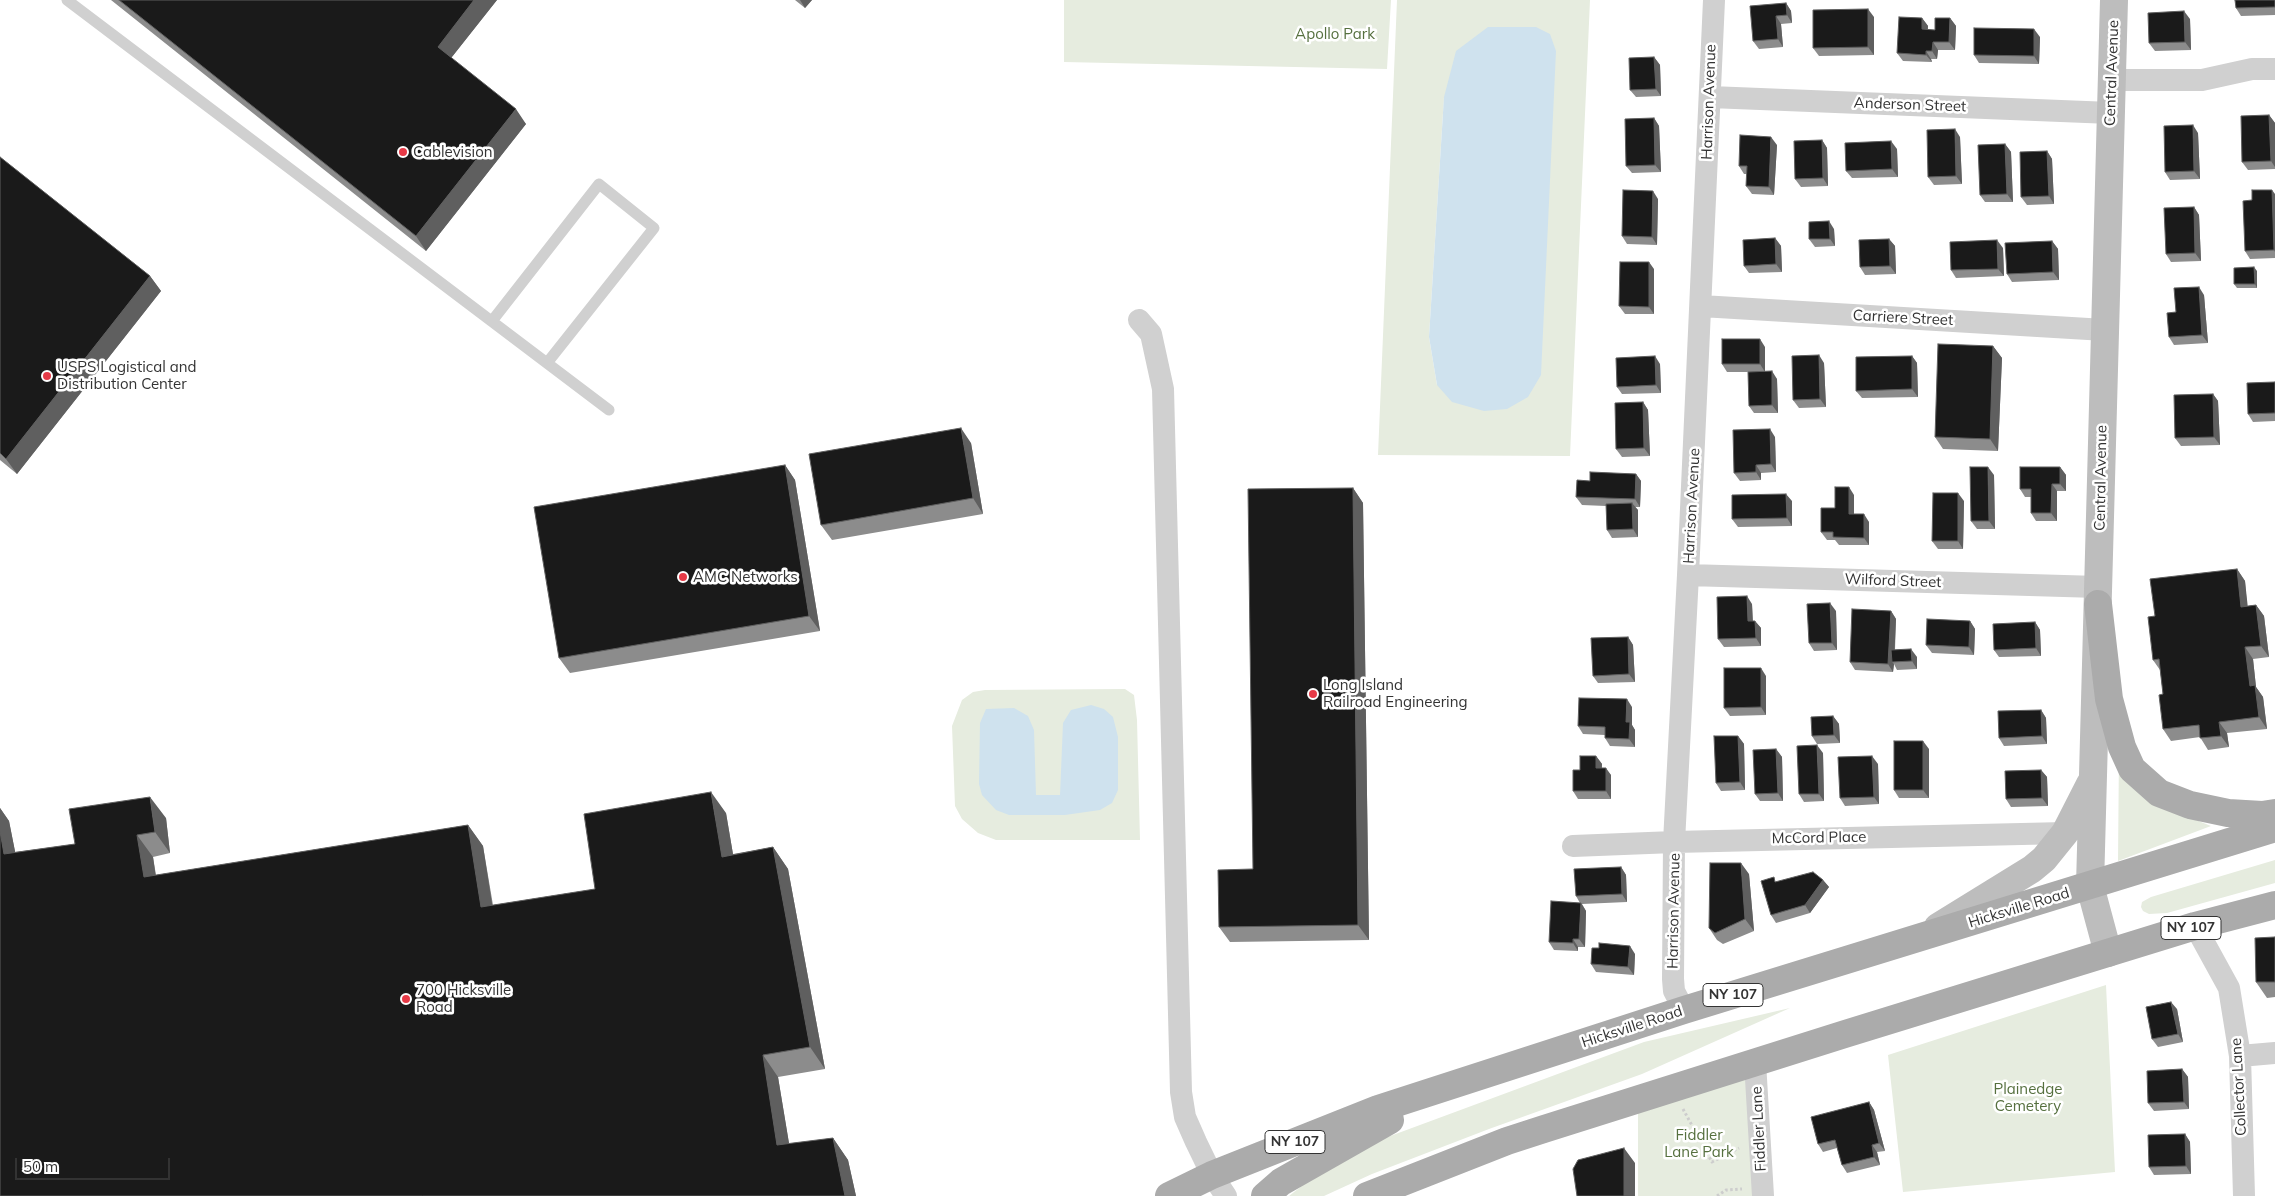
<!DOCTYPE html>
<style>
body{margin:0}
#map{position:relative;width:2275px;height:1196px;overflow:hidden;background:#fff;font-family:Mulish,sans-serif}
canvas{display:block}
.scale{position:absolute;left:15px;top:1158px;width:155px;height:22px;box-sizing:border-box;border:2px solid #333;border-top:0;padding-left:6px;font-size:15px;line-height:18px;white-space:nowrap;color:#333;-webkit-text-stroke:4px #fff;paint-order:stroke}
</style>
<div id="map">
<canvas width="2275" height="1196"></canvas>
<div class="scale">50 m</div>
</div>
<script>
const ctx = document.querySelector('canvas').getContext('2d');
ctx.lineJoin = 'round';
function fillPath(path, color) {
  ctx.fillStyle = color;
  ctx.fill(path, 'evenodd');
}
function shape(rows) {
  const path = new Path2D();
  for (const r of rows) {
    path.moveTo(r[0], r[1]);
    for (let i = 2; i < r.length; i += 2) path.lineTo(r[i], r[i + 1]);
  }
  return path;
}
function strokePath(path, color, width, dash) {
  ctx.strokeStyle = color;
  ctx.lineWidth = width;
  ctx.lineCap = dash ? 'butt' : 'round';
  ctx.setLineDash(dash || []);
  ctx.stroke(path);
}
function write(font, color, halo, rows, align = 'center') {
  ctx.font = font + ' Mulish,sans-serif';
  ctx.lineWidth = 5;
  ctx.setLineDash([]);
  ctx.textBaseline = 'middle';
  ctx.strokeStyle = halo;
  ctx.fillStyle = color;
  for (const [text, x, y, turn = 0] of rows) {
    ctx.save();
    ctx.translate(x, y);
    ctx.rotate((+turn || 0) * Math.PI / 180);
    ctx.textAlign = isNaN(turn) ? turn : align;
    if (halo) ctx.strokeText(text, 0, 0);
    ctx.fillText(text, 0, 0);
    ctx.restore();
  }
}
fillPath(shape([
 [1064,0,1391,0,1387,69,1064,62],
 [1397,0,1590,0,1570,456,1378,455],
 [1444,97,1437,385,1429,337],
 [1125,689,1134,695,1137,720,1140,840,996,840,978,833,962,819,955,806,952,726,962,700,973,692,985,690],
 [2119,749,2169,809,2211,826,2118,861],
 [2275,860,2275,883,2167,913,2149,914,2143,911,2141,907,2142,902,2151,897],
 [2106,985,2115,1172,1903,1192,1888,1055],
 [1790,1008,1642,1074,1489,1129,1372,1174,1324,1196,1289,1196,1331,1163,1366,1145,1644,1042],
 [1747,1071,1756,1196,1638,1196,1638,1106]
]), '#e6ecdf');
fillPath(shape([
 [1488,27,1536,27,1550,34,1556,51,1541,375,1528,397,1507,409,1484,411,1452,402,1437,385,1429,337,1444,97,1456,51],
 [1091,705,1104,709,1113,717,1118,737,1118,790,1112,803,1100,810,1065,815,1009,815,996,810,982,795,979,784,980,723,986,709,1014,708,1028,716,1034,730,1036,795,1060,795,1063,723,1071,710]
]), '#cfe2ee');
strokePath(shape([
 [1683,1109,1712,1162,1739,1148],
 [1717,1196,1726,1190,1742,1189]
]), '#cdcdcd', 3, [2.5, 2.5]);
strokePath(shape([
 [67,0,609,410],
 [492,321,599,184,654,228,547,363]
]), '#d0d0d0', 11);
strokePath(shape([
 [2112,80,2202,80,2252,69,2275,69],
 [1710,97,2111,113],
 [1701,306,2105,330],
 [1139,320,1151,334,1163,389,1181,1092,1185,1117,1196,1142,1212,1175,1226,1196],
 [1688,575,2098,587],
 [1573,846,1674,842,2065,833],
 [2195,926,2229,988,2240,1056,2244,1196],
 [1684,1010,1674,991,1673,979,1674,842,1688,575,1714,0],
 [2240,1056,2275,1053],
 [1755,1062,1763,1196]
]), '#d0d0d0', 22);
strokePath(shape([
 [1938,927,2032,869,2044,859,2065,833,2090,784],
 [2108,953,2090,886,2114,0]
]), '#bdbdbd', 28);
strokePath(shape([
 [2098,604,2109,699,2122,747,2132,769,2159,793,2190,805,2228,813,2262,815,2275,813],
 [1169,1196,1212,1175,1378,1109,1684,1010,2275,828],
 [1265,1196,1281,1182,1390,1120],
 [1367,1196,1507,1141,1544,1129,1845,1034,2195,926,2275,905]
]), '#ababab', 28);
fillPath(shape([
 [111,0,497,0,451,58,526,124,426,251],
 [795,0,812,0,805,8],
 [2275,0,2275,15,2241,16,2236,8],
 [1786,3,1791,11,1792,23,1781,24,1783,47,1759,49,1753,41],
 [1874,17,1874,55,1819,56,1813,48],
 [1922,18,1928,26,1928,30,1935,30,1950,18,1956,26,1955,50,1938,50,1937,59,1931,59,1932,62,1903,61,1897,53],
 [2190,19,2191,50,2155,51,2149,43],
 [2040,37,2039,64,1979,63,1974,55],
 [1654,57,1660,65,1661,96,1636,97,1630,90],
 [2269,115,2275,123,2275,169,2248,170,2242,162],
 [1654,118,1659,126,1661,172,1632,173,1626,166],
 [2198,133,2200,179,2170,180,2165,172],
 [1960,137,1962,184,1934,185,1928,177],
 [1822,140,1827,148,1828,186,1801,187,1795,179],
 [2005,144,2011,152,2013,202,1985,202,1980,195],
 [1777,145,1774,195,1752,194,1746,186,1747,174,1744,174,1739,166],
 [1897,149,1898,177,1852,178,1846,171],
 [2047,151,2052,159,2054,204,2027,205,2021,197],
 [0,157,150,276,161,291,17,474,0,460],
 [2275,194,2275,258,2250,259,2245,251,2252,200],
 [1658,199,1657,245,1627,244,1622,236],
 [2194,207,2199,215,2201,261,2171,262,2166,254],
 [1834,229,1835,246,1815,247,1809,239],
 [1775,238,1781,246,1782,272,1749,273,1744,266],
 [1889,239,1895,246,1896,274,1865,275,1860,267],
 [2052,241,2058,249,2059,280,2012,282,2007,274],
 [2003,248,2004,276,1956,278,1951,270],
 [1654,269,1654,314,1625,314,1619,306],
 [2257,271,2257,288,2237,288,2234,284],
 [2204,295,2208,343,2174,345,2169,337,2176,312],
 [1993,346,2002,358,1998,451,1943,449,1935,437],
 [1765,347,1765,372,1777,379,1778,413,1754,413,1749,406,1748,372,1727,372,1722,364],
 [1912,356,1917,363,1918,397,1862,398,1856,391],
 [1824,363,1826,407,1799,408,1793,400],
 [1660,364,1661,393,1622,394,1617,387],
 [2275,382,2275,421,2253,422,2248,414],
 [2213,394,2218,401,2220,445,2181,446,2175,438],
 [1643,402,1648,410,1650,456,1622,457,1616,449],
 [1775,437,1776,472,1761,473,1761,480,1740,481,1734,473],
 [971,443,983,514,832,540,821,525],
 [785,465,795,480,820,631,570,673,559,658],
 [2060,467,2066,475,2066,491,2057,491,2057,521,2036,521,2031,513,2031,497,2025,497,2020,489],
 [1636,474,1641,481,1640,507,1635,507,1638,510,1638,537,1612,538,1607,530,1606,506,1582,505,1576,497,1590,481],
 [1994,475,1995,529,1977,529,1971,521],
 [1353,488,1363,503,1369,940,1230,942,1219,927,1253,869],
 [1854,495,1854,514,1869,522,1869,545,1839,545,1835,540,1827,540,1821,532],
 [1792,501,1792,526,1738,527,1732,519],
 [1964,501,1963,549,1938,549,1932,541],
 [2237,569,2245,581,2247,606,2256,605,2264,616,2269,657,2253,659,2256,687,2263,697,2267,729,2227,733,2229,747,2208,750,2200,737,2171,741,2163,729,2163,694,2160,670,2153,660,2155,616],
 [1752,604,1753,621,1755,621,1761,628,1761,646,1724,647,1718,639],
 [1836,611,1837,650,1814,651,1809,643],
 [1891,611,1896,619,1895,650,1917,657,1917,669,1897,670,1894,664,1893,672,1855,670,1850,662],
 [1970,621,1975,629,1974,655,1932,653,1926,645],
 [2035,622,2040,630,2041,656,1999,657,1994,650],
 [1628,637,1633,645,1635,682,1598,683,1593,676],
 [1766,676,1766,715,1730,716,1724,708],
 [1632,707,1632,725,1635,730,1635,747,1610,746,1605,738,1605,735,1583,734,1578,726],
 [2041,710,2046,718,2047,744,2004,746,1999,738],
 [1833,716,1839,724,1840,743,1817,744,1812,736],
 [1738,736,1744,744,1745,790,1721,791,1716,783],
 [1776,749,1782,757,1783,801,1760,801,1755,794],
 [1929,749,1929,798,1899,798,1894,790],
 [1823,753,1824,801,1804,802,1799,794],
 [1596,756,1602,764,1602,768,1611,775,1611,799,1578,799,1573,791,1580,770],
 [1878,764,1879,804,1845,806,1840,798],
 [2041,770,2047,777,2048,806,2011,807,2006,799],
 [0,808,9,821,15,852,75,844,166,818,170,853,153,857,156,875,468,825,483,846,493,905,595,889,726,813,733,854,773,847,788,869,825,1069,778,1077,789,1144,833,1138,848,1160,856,1196,0,1196],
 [1621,867,1626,875,1627,902,1582,904,1586,911,1585,947,1578,947,1578,951,1554,950,1549,942,1580,903,1576,896],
 [1749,874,1754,931,1723,944,1717,940,1709,928],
 [1823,880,1829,887,1810,913,1776,923,1771,915,1777,882],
 [2275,937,2275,997,2267,998,2256,982],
 [1599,948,1635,954,1634,975,1596,972,1591,964],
 [2177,1009,2183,1042,2158,1047,2152,1039],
 [2182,1069,2188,1077,2189,1109,2154,1111,2148,1103],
 [1869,1102,1874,1110,1885,1151,1877,1152,1880,1165,1847,1173,1842,1165,1837,1148,1823,1152,1818,1144],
 [2185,1134,2190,1142,2191,1174,2154,1175,2149,1167]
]), '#8c8c8c');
fillPath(shape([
 [474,0,497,0,448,62,438,47],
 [800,0,812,0,805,8],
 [1786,3,1791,11,1792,23,1787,15],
 [1868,9,1874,17,1874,55,1868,47],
 [2184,11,2190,19,2191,50,2185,42],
 [1776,16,1781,24,1783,47,1778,39],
 [1922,18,1928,26,1927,37,1922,29],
 [1950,18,1956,26,1955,50,1949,42],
 [2034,29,2040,37,2039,64,2034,56],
 [1933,42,1938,50,1937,59,1932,51],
 [1926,51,1931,59,1932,62,1926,55],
 [1654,57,1660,65,1661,96,1656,89],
 [516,109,526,124,426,251,416,236],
 [2269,115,2275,123,2275,167,2271,161],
 [1654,118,1659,126,1661,172,1655,165],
 [2193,125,2198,133,2200,179,2194,171],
 [1955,129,1960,137,1962,184,1956,176],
 [1771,137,1777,145,1774,195,1769,187],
 [1822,140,1827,148,1828,186,1823,178],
 [1891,141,1897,149,1898,177,1892,169],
 [2005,144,2011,152,2013,202,2007,194],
 [2047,151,2052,159,2054,204,2049,196],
 [2272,190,2275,194,2275,252,2274,250],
 [1653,191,1658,199,1657,245,1652,237],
 [2194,207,2199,215,2201,261,2195,253],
 [1829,221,1834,229,1835,246,1830,239],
 [1775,238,1781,246,1782,272,1776,264],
 [1889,239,1895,246,1896,274,1890,266],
 [1997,240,2003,248,2004,276,1998,269],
 [2052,241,2058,249,2059,280,2053,272],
 [1649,262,1654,269,1654,314,1649,307],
 [2254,267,2257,271,2257,288,2255,284],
 [150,276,161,291,17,474,6,459],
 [2199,287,2204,295,2208,343,2202,335],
 [1760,339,1765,347,1765,372,1760,364],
 [1993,346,2002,358,1998,451,1990,439],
 [1819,355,1824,363,1826,407,1820,399],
 [1655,356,1660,364,1661,393,1656,385],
 [1912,356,1917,363,1918,397,1912,389],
 [1772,371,1777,379,1778,413,1772,405],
 [2213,394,2218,401,2220,445,2214,437],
 [1643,402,1648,410,1650,456,1644,448],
 [961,428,971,443,983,514,973,498],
 [1770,429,1775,437,1776,472,1771,464],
 [785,465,795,480,820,631,809,616],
 [1756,465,1761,473,1761,480,1756,472],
 [1988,467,1994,475,1995,529,1989,521],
 [2060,467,2066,475,2066,491,2060,484],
 [1636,474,1641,481,1640,507,1635,499],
 [2052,484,2057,491,2057,521,2051,513],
 [1849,487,1854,495,1854,522,1849,514],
 [1353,488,1363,503,1369,940,1358,925],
 [1958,493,1964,501,1963,549,1958,541],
 [1786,494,1792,501,1792,526,1787,518],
 [1632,503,1638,510,1638,537,1633,529],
 [1864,514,1869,522,1869,545,1864,538],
 [2237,569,2245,581,2249,618,2241,607],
 [1747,596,1752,604,1753,629,1748,621],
 [1830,603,1836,611,1837,650,1832,643],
 [2256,605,2264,616,2269,657,2261,646],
 [1891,611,1896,619,1894,662,1892,662,1894,664,1893,672,1888,664],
 [1755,621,1761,628,1761,646,1756,638],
 [1970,621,1975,629,1974,655,1969,647],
 [2035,622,2040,630,2041,656,2036,648],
 [1628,637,1633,645,1635,682,1629,674],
 [2245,647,2253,659,2256,687,2263,697,2267,729,2259,717,2250,686],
 [1911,649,1917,657,1917,669,1912,661],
 [1761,668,1766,676,1766,715,1761,707],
 [1627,699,1632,707,1632,725,1635,730,1635,747,1629,739,1626,722],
 [2041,710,2046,718,2047,744,2042,736],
 [1833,716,1839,724,1840,743,1834,735],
 [2219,722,2227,733,2229,747,2221,736],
 [1738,736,1744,744,1745,790,1740,782],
 [1923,741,1929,749,1929,798,1923,790],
 [1817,745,1823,753,1824,801,1819,794],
 [1776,749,1782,757,1783,801,1778,793],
 [1596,756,1602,764,1601,776,1596,768],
 [1872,756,1878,764,1879,804,1874,797],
 [1606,768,1611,775,1611,799,1606,791],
 [2041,770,2047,777,2048,806,2042,798],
 [711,792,726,813,737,878,722,857],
 [150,797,166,818,170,853,155,832],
 [0,808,9,821,20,876,4,854,0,831],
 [468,825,483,846,496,929,481,907],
 [137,835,153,857,159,899,144,877],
 [773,847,788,869,825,1069,810,1047],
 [1741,863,1749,874,1754,931,1745,919],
 [1621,867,1626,875,1627,902,1622,894],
 [1823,880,1829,887,1810,913,1805,905],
 [1581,903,1586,911,1585,947,1579,939],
 [1573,939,1578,947,1578,951,1573,943],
 [1630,946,1635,954,1634,975,1628,967],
 [2171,1002,2177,1009,2183,1042,2178,1034],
 [763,1055,778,1077,793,1167,777,1145],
 [2182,1069,2188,1077,2189,1109,2184,1102],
 [1869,1102,1874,1110,1885,1151,1879,1143],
 [2185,1134,2190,1142,2191,1174,2186,1166],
 [833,1138,848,1160,856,1196,845,1196],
 [1872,1145,1877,1152,1880,1165,1874,1157],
 [1624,1148,1635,1163,1635,1196,1624,1196]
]), '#5f5f5f');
const building = shape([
 [119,0,474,0,438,47,516,109,416,236,119,0],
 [2235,0,2275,0,2275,7,2236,8,2235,0],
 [1786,3,1787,15,1776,16,1778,39,1753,41,1750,6,1786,3],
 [1868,9,1868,47,1813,48,1813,10,1868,9],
 [2184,11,2185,42,2149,43,2148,13,2184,11],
 [1899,17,1922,18,1922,29,1935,30,1935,18,1950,18,1949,42,1933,42,1932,51,1926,51,1926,55,1897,53,1899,17],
 [1974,28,2034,29,2034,56,1974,55,1974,28],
 [1654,57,1656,89,1630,90,1629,58,1654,57],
 [2269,115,2271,161,2242,162,2241,116,2269,115],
 [1654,118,1655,165,1626,166,1625,119,1654,118],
 [2193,125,2194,171,2165,172,2164,126,2193,125],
 [1955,129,1956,176,1928,177,1927,130,1955,129],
 [1740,135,1771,137,1769,187,1746,186,1747,166,1739,166,1740,135],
 [1822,140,1823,178,1795,179,1794,141,1822,140],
 [1891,141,1892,169,1846,171,1845,143,1891,141],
 [2005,144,2007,194,1980,195,1978,145,2005,144],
 [2047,151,2049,196,2021,197,2020,152,2047,151],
 [0,157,150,276,6,459,0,453,0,157],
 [1623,190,1653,191,1652,237,1622,236,1623,190],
 [2252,190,2272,190,2274,250,2245,251,2243,201,2252,200,2252,190],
 [2194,207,2195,253,2166,254,2164,208,2194,207],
 [1829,221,1830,239,1809,239,1809,222,1829,221],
 [1775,238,1776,264,1744,266,1743,240,1775,238],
 [1889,239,1890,266,1860,267,1859,240,1889,239],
 [1997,240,1998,269,1951,270,1950,242,1997,240],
 [2052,241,2053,272,2007,274,2005,243,2052,241],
 [1620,262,1649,262,1649,307,1619,306,1620,262],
 [2254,267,2255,284,2234,284,2234,268,2254,267],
 [2199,287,2202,335,2169,337,2167,313,2176,312,2174,288,2199,287],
 [1722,339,1760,339,1760,364,1722,364,1722,339],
 [1938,344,1993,346,1990,439,1935,437,1938,344],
 [1819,355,1820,399,1793,400,1792,356,1819,355],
 [1655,356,1656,385,1617,387,1616,358,1655,356],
 [1912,356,1912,389,1856,391,1856,357,1912,356],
 [1772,371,1772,405,1749,406,1748,372,1772,371],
 [2275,382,2275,413,2248,414,2247,383,2275,382],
 [2213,394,2214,437,2175,438,2174,395,2213,394],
 [1643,402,1644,448,1616,449,1615,403,1643,402],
 [961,428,973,498,821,525,809,454,961,428],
 [1770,429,1771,464,1756,465,1756,472,1734,473,1733,430,1770,429],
 [785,465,809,616,559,658,534,507,785,465],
 [1970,467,1988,467,1989,521,1971,521,1970,467],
 [2020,467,2060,467,2060,484,2052,484,2051,513,2031,513,2031,489,2020,489,2020,467],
 [1590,472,1636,474,1635,499,1576,497,1577,480,1590,481,1590,472],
 [1835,487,1849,487,1849,514,1864,514,1864,538,1833,537,1833,532,1821,532,1821,508,1835,508,1835,487],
 [1353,488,1358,925,1219,927,1218,870,1253,869,1248,489,1353,488],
 [1933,493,1958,493,1958,541,1932,541,1933,493],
 [1786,494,1787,518,1732,519,1732,495,1786,494],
 [1632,503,1633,529,1607,530,1606,504,1632,503],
 [2237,569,2241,607,2256,605,2261,646,2245,647,2250,686,2255,685,2259,717,2219,722,2221,736,2200,738,2199,725,2163,729,2159,695,2163,694,2159,659,2153,660,2148,617,2155,616,2150,579,2237,569],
 [1747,596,1748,621,1755,621,1756,638,1718,639,1717,597,1747,596],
 [1830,603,1832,643,1809,643,1807,604,1830,603],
 [1852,609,1891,611,1888,664,1850,662,1852,609],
 [1927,619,1970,621,1969,647,1926,645,1927,619],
 [2035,622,2036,648,1994,650,1993,624,2035,622],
 [1628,637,1629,674,1593,676,1591,638,1628,637],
 [1911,649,1912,661,1892,662,1891,650,1911,649],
 [1724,668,1761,668,1761,707,1724,708,1724,668],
 [1579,698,1627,699,1626,722,1630,722,1629,739,1605,738,1605,727,1578,726,1579,698],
 [2041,710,2042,736,1999,738,1998,711,2041,710],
 [1833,716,1834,735,1812,736,1811,717,1833,716],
 [1714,736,1738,736,1740,782,1716,783,1714,736],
 [1894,741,1923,741,1923,790,1894,790,1894,741],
 [1817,745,1819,794,1799,794,1797,746,1817,745],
 [1776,749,1778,793,1755,794,1753,750,1776,749],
 [1580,756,1596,756,1596,768,1606,768,1606,791,1573,791,1573,770,1580,770,1580,756],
 [1872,756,1874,797,1840,798,1838,757,1872,756],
 [2041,770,2042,798,2006,799,2005,771,2041,770],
 [711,792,722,857,773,847,810,1047,763,1055,777,1145,833,1138,845,1196,0,1196,0,831,4,854,75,844,69,809,150,797,155,832,137,835,144,877,468,825,481,907,595,889,584,814,711,792],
 [1710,863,1741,863,1745,919,1715,933,1709,928,1710,863],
 [1621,867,1622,894,1576,896,1574,869,1621,867],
 [1813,872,1823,880,1805,905,1771,915,1761,881,1774,877,1775,882,1813,872],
 [1551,901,1581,903,1579,939,1573,939,1573,943,1549,942,1551,901],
 [2275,937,2275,982,2256,982,2255,938,2275,937],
 [1599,943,1630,946,1628,967,1591,964,1592,948,1599,948,1599,943],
 [2171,1002,2178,1034,2152,1039,2146,1007,2171,1002],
 [2182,1069,2184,1102,2148,1103,2147,1071,2182,1069],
 [1869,1102,1879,1143,1872,1145,1874,1157,1842,1165,1835,1140,1818,1144,1811,1117,1869,1102],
 [2185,1134,2186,1166,2149,1167,2148,1135,2185,1134],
 [1624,1148,1624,1196,1577,1196,1573,1169,1578,1160,1624,1148]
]);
fillPath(building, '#1a1a1a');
strokePath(building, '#5f5f5f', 1);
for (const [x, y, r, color] of [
 [403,152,5,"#e63946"],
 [47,376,5,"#e63946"],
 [683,577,5,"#e63946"],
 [1313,694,5,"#e63946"],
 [406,999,5,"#e63946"]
]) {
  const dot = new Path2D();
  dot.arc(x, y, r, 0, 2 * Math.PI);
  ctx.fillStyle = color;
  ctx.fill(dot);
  strokePath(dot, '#fff', 2);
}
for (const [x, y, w] of [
 [2191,928,60],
 [1733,995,60],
 [1295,1142,60]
]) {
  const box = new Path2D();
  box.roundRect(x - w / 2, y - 11.5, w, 23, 4);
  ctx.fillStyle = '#fff';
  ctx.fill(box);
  strokePath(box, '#333', 1);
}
write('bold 14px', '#333', null, [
 ["NY 107",2191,928],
 ["NY 107",1733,995],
 ["NY 107",1295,1142]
]);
write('15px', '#56703f', '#fff', [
 ["Apollo Park",1335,34],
 ["Plainedge",2028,1089],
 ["Cemetery",2028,1106],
 ["Fiddler",1699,1135],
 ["Lane Park",1699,1152]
]);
write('15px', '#333', '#fff', [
 ["Central Avenue",2112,73,-88],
 ["Harrison Avenue",1709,102,-88],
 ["Anderson Street",1910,105,2],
 ["Carriere Street",1903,318,3],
 ["Central Avenue",2101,478,-89],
 ["Harrison Avenue",1692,506,-87],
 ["Wilford Street",1893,581,2],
 ["McCord Place",1819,838,-1],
 ["Hicksville Road",2019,908,-17],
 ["Harrison Avenue",1674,911,-89],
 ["Hicksville Road",1632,1027,-18],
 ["Collector Lane",2239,1087,-93],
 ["Fiddler Lane",1759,1129,-93]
]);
write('15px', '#333', '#fff', [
 ["Cablevision",413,152],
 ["USPS Logistical and",57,367],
 ["Distribution Center",57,384],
 ["AMC Networks",693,577],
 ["Long Island",1323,685],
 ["Railroad Engineering",1323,702],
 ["700 Hicksville",416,990],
 ["Road",416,1007]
], 'left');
</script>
